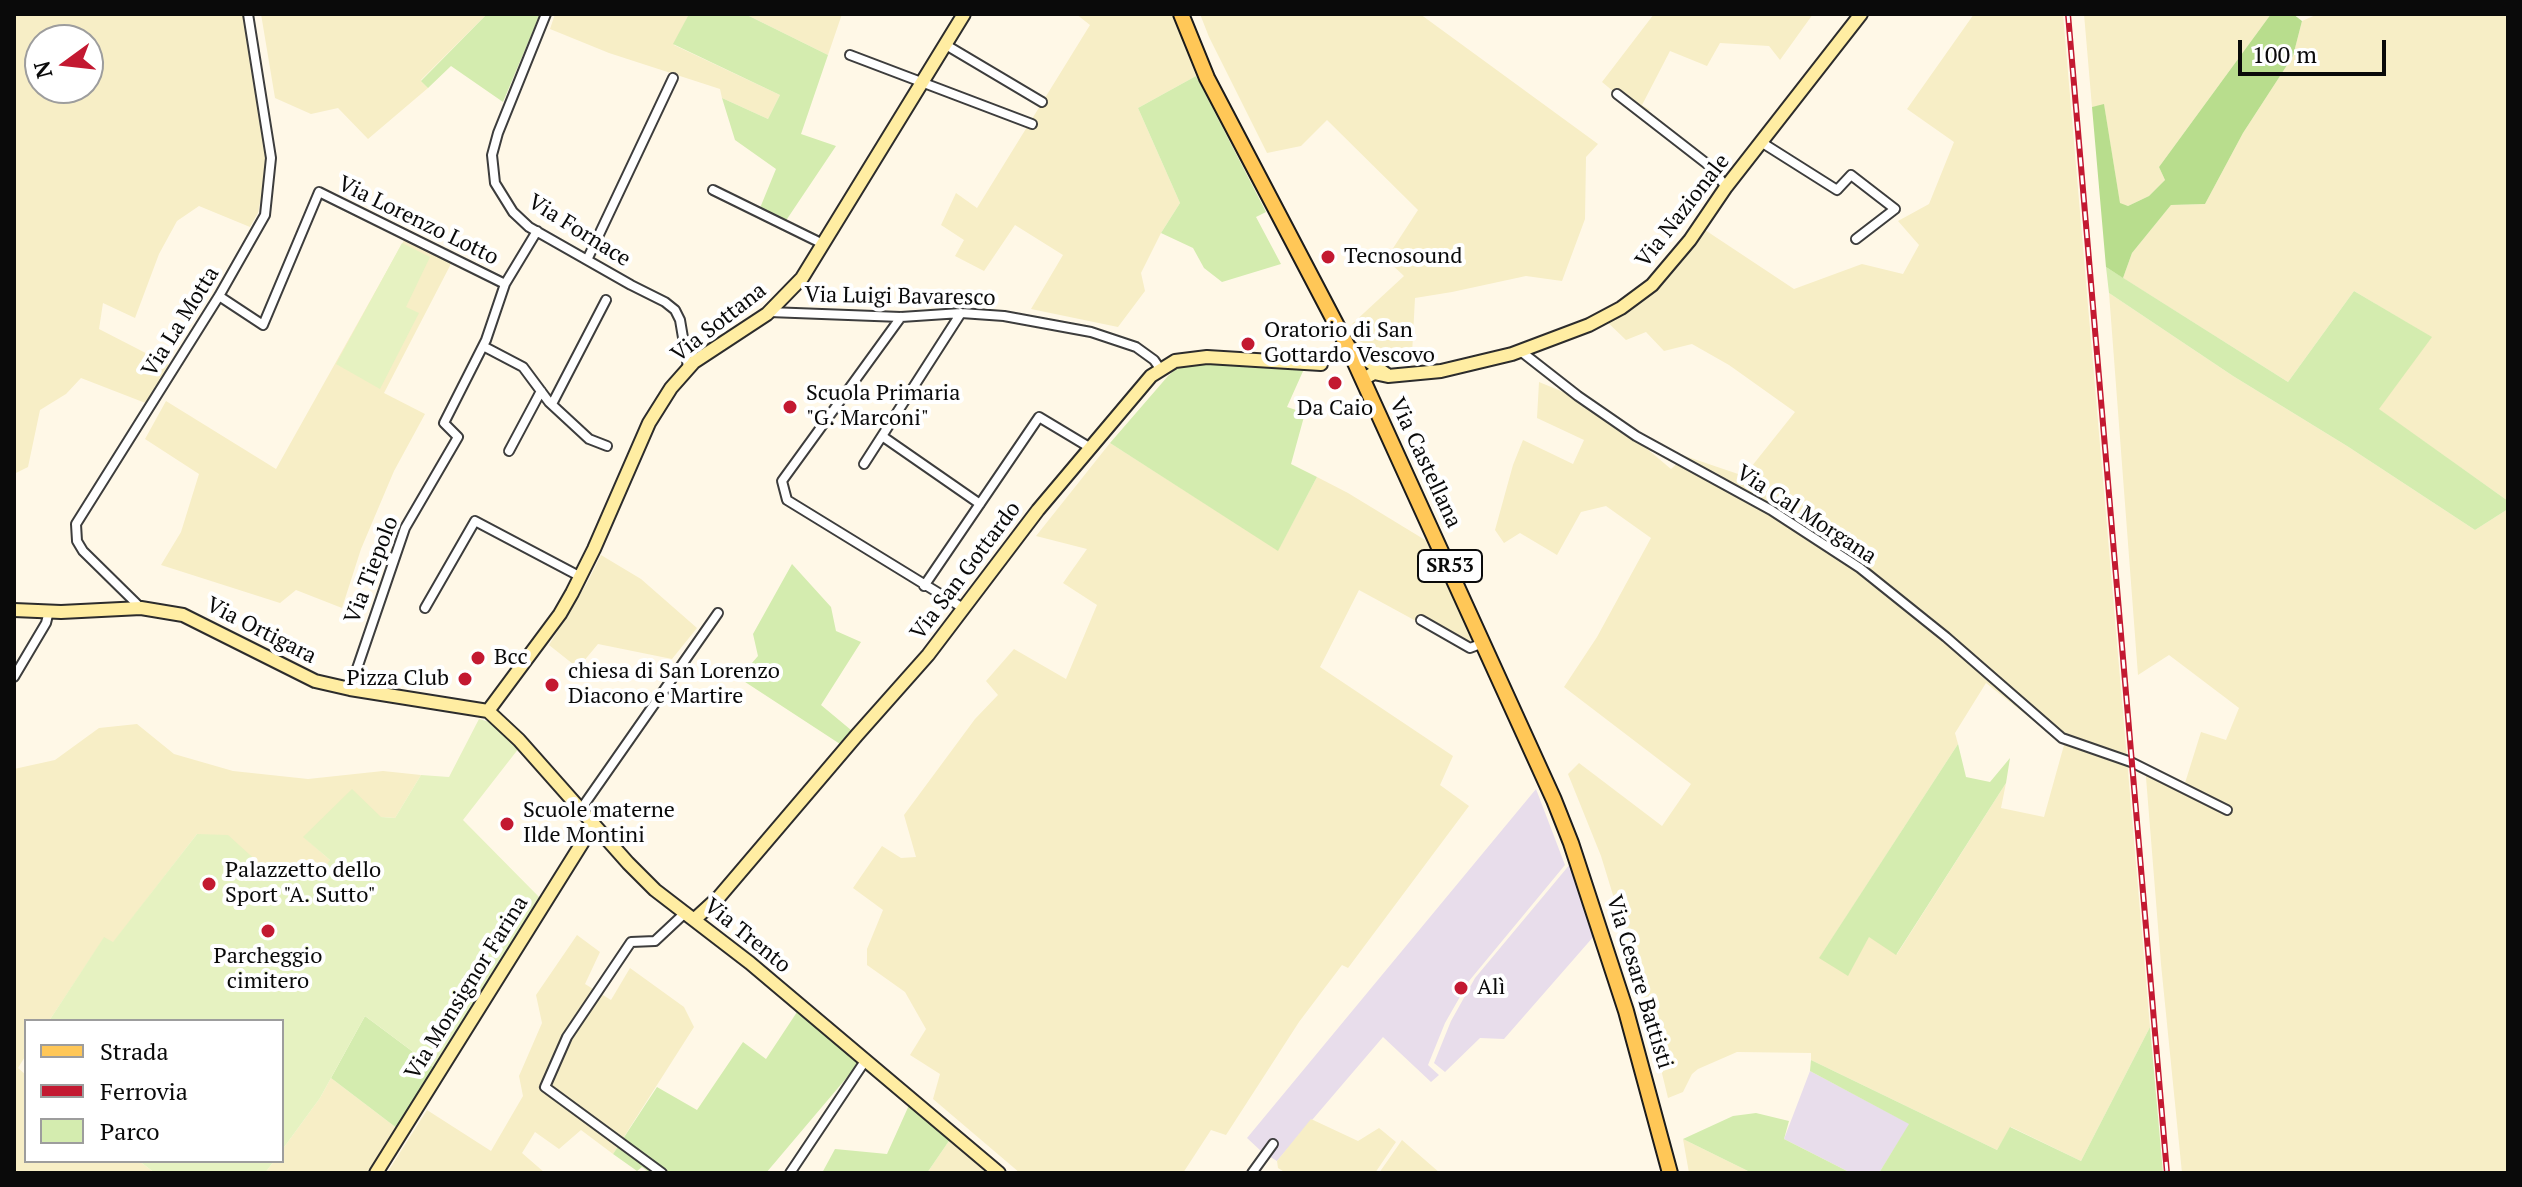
<!DOCTYPE html>
<meta charset="utf-8">
<style>
body{margin:0}
#map{position:relative;width:2522px;height:1187px;overflow:hidden;background:#fff8e7;font-family:"PT Serif",serif}
canvas{display:block}
.frame{position:absolute;inset:0;border:16px solid #0a0a0a;pointer-events:none}
.legend{position:absolute;left:24px;top:1019px;width:260px;height:144px;box-sizing:border-box;background:#fff;border:2px solid #9d9d9d;margin:0;padding:10px 14px;list-style:none;font-size:24px;color:#0a0a0a}
.legend li{display:flex;align-items:center;gap:16px;height:40px}
.legend b{width:40px;border:2px solid #9d9d9d}
.north{position:absolute;left:24px;top:24px;width:80px;height:80px;box-sizing:border-box;background:#fff;border:2px solid #9d9d9d;border-radius:50%;rotate:255deg;font-size:22px;font-weight:700;line-height:32px;text-align:center;color:#0a0a0a}
.north::after{content:'';display:block;margin:auto;width:28px;height:36px;background:#c31931;clip-path:polygon(50% 0,100% 100%,50% 72%,0 100%)}
.scale{position:absolute;left:2238px;top:40px;width:148px;height:36px;box-sizing:border-box;border:4px solid #0a0a0a;border-top:0;padding-left:10px;font-size:24px;line-height:28px;white-space:nowrap;color:#0a0a0a;-webkit-text-stroke:6px #fff;paint-order:stroke}
</style>
<div id="map">
<canvas width="2522" height="1187"></canvas>
<div class="frame"></div>
<ul class="legend">
<li><b style="height:10px;background:#ffc757"></b>Strada</li>
<li><b style="height:10px;background:#c31931"></b>Ferrovia</li>
<li><b style="height:22px;background:#d4ecaf"></b>Parco</li>
</ul>
<div class="north">N</div>
<div class="scale">100 m</div>
</div>
<script>
const ctx = document.querySelector('canvas').getContext('2d');
ctx.lineJoin = 'round';
function fillPath(path, color) {
  ctx.fillStyle = color;
  ctx.fill(path, 'evenodd');
}
function shape(rows) {
  const path = new Path2D();
  for (const r of rows) {
    path.moveTo(r[0], r[1]);
    for (let i = 2; i < r.length; i += 2) path.lineTo(r[i], r[i + 1]);
  }
  return path;
}
function strokePath(path, color, width, dash) {
  ctx.strokeStyle = color;
  ctx.lineWidth = width;
  ctx.lineCap = dash ? 'butt' : 'round';
  ctx.setLineDash(dash || []);
  ctx.stroke(path);
}
function write(font, color, halo, rows, align = 'center') {
  ctx.font = font + ' "PT Serif",serif';
  ctx.lineWidth = 8;
  ctx.setLineDash([]);
  ctx.textBaseline = 'middle';
  ctx.strokeStyle = halo;
  ctx.fillStyle = color;
  for (const [text, x, y, turn = 0] of rows) {
    ctx.save();
    ctx.translate(x, y);
    ctx.rotate((+turn || 0) * Math.PI / 180);
    ctx.textAlign = isNaN(turn) ? turn : align;
    if (halo) ctx.strokeText(text, 0, 0);
    ctx.fillText(text, 0, 0);
    ctx.restore();
  }
}
fillPath(shape([
 [1542,787,1601,928,1504,1039,1480,1038,1445,1072,1434,1063,1451,1021,1475,978,1571,863],
 [1536,789,1565,865,1469,981,1445,1023,1428,1065,1439,1075,1431,1082,1383,1037,1277,1161,1262,1152,1247,1138],
 [1810,1071,1910,1124,1879,1173,1851,1173,1784,1139]
]), '#e8ddeb');
fillPath(shape([
 [14,14,246,14,260,100,267,170,258,213,250,227,199,206,177,221,159,254,135,318,103,303,99,329,169,365,148,404,81,378,66,394,40,410,28,467,14,474],
 [40,40,88,40,88,88,40,88],
 [261,14,487,14,421,80,428,88,368,139,338,108,311,114,275,98],
 [555,14,689,14,674,45,780,95,768,119,722,98,720,89,609,53,550,29],
 [745,14,842,14,828,55],
 [1076,14,1173,14,1196,76,1138,108,1180,203,1161,233,1141,273,1145,291,1118,327,1031,309,1063,255,1015,225,984,271,955,256,964,240,941,225,956,193,977,208,1090,25],
 [1200,14,1420,14,1598,144,1586,157,1585,219,1562,281,1526,276,1452,292,1415,298,1412,354,1383,352,1359,341,1352,324,1404,276,1386,259,1418,210,1327,120,1301,146,1267,153,1209,37],
 [1654,14,1813,14,1780,60,1769,46,1720,43,1707,66,1670,51,1642,105,1650,110,1643,116,1602,82],
 [1974,14,2063,14,2150,1027,2081,1161,2011,1127,1997,1150,1811,1060,1811,1053,1737,1052,1698,1069,1692,1074,1683,1092,1668,1098,1640,983,1601,856,1568,774,1579,763,1662,826,1691,784,1564,687,1597,637,1651,538,1606,506,1581,512,1557,555,1520,533,1504,543,1495,530,1513,465,1523,440,1573,464,1584,440,1537,418,1539,382,1595,405,1671,469,1685,456,1744,476,1795,412,1729,365,1692,344,1664,351,1646,332,1626,340,1602,317,1642,292,1694,243,1705,230,1794,289,1862,264,1903,274,1919,245,1898,221,1929,204,1954,142,1907,109],
 [1986,683,2064,745,2044,817,2001,808,2006,783,1897,954,1869,936,1849,973,1820,957,1958,744,1955,733],
 [2084,14,2271,14,2159,167,2165,180,2149,196,2128,206,2120,204,2104,105,2092,107],
 [2318,14,2508,14,2508,501,2378,409,2431,337,2354,291,2288,382,2123,278,2132,253,2171,205,2205,204,2243,133,2293,56,2302,21],
 [407,235,454,258,384,393,425,414,394,471,361,549,342,608,296,590,280,603,161,565,181,532,199,474,145,439,166,401,276,469],
 [2109,293,2233,376,2347,446,2475,530,2508,509,2508,1173,2182,1173,2161,964,2145,765,2185,783,2201,732,2226,740,2239,708,2169,655,2138,675],
 [1110,443,1278,550,1317,477,1348,493,1430,543,1475,639,1460,645,1359,590,1320,667,1453,756,1440,785,1469,806,1348,968,1342,965,1299,1022,1226,1135,1211,1130,1183,1173,1020,1173,933,1099,940,1074,910,1055,926,1029,905,992,867,965,867,949,883,910,853,888,882,846,901,858,916,857,904,815,975,719,998,695,986,681,1014,649,1066,679,1097,605,1063,583,1087,549,1036,536],
 [601,555,641,579,697,628,672,659,598,644,578,668,549,645,587,583],
 [137,724,174,754,233,771,308,779,383,771,421,775,395,818,381,817,304,837,331,861,323,870,271,874,197,834,113,943,104,938,49,1021,26,1021,26,1055,18,1068,26,1075,26,1161,139,1161,155,1173,14,1173,14,769,55,760,99,728],
 [577,935,600,952,585,984,611,1000,630,968,684,1007,694,1027,613,1154,581,1130,559,1149,535,1132,522,1153,545,1173,387,1173,427,1110,491,1151,523,1096,519,1076,542,1023,536,995],
 [331,1078,398,1129,369,1173,265,1173,274,1161,282,1161,282,1150,320,1098],
 [1311,1119,1358,1141,1379,1128,1396,1142,1375,1173,1286,1173,1278,1168,1277,1161],
 [951,1138,992,1173,927,1173],
 [1683,1139,1752,1173,1689,1173],
 [1402,1140,1440,1173,1379,1173]
]), '#f7eec6');
fillPath(shape([
 [487,14,540,14,503,102,451,66,428,88,421,81],
 [689,14,745,14,828,55,801,134,836,146,783,225,760,208,776,169,735,140,722,98,768,119,780,95,673,44],
 [1196,76,1266,212,1256,217,1281,264,1222,282,1204,268,1193,248,1161,233,1180,203,1138,108],
 [2106,267,2288,382,2354,291,2432,337,2379,409,2508,501,2508,509,2475,530,2347,446,2233,376,2109,293],
 [1222,363,1254,363,1304,369,1287,407,1305,413,1291,464,1317,477,1278,551,1110,443,1168,376,1179,366],
 [792,564,831,607,836,631,861,642,821,705,851,730,840,744,739,678,758,656,753,634],
 [1958,744,1966,777,1990,782,2010,758,2006,783,1896,955,1869,937,1848,976,1819,958],
 [797,1012,860,1062,766,1173,650,1173,642,1167,637,1171,613,1154,657,1087,697,1110,743,1042,766,1059],
 [365,1016,436,1069,398,1129,331,1078],
 [2150,1027,2163,1173,1879,1173,1909,1124,1810,1071,1811,1060,1997,1150,2010,1127,2081,1161],
 [910,1103,951,1138,927,1173,822,1173,835,1149,887,1154],
 [1756,1113,1789,1121,1784,1139,1851,1173,1752,1173,1683,1139,1733,1116]
]), '#d4ecaf');
fillPath(shape([
 [2271,14,2293,14,2302,21,2293,56,2243,133,2205,204,2171,205,2132,253,2123,278,2106,267,2092,107,2104,104,2120,203,2128,206,2149,196,2165,180,2159,167]
]), '#b8dd8d');
fillPath(shape([
 [402,243,430,257,406,307,419,313,380,389,336,364],
 [479,719,490,722,519,748,463,820,541,899,436,1069,365,1016,320,1098,282,1150,282,1021,49,1021,104,937,113,942,197,834,228,835,271,874,323,870,330,860,303,837,352,789,381,817,395,818,421,775,449,777],
 [139,1161,274,1161,265,1173,155,1173]
]), '#e6f2c1');
const street = shape([
 [546,14,498,133,492,155,495,183,513,212,529,227,631,285,665,302,675,310,680,320,688,367],
 [946,45,1042,102],
 [850,55,1032,124],
 [1617,94,1711,167,1726,187],
 [1761,142,1837,190,1851,175,1895,209,1856,239],
 [713,190,823,244],
 [587,260,673,78],
 [219,296,263,325,319,192,505,284],
 [769,312,901,317,961,313,1004,316,1091,332,1136,347,1154,360,1161,370],
 [901,317,782,481,787,500,963,608],
 [483,346,523,367,549,402,589,439,607,446],
 [1516,353,1523,353,1578,396,1636,436,1771,510,1860,568,1946,637,2062,738,2131,762,2227,810],
 [552,404,606,300],
 [882,436,980,504],
 [509,451,541,391],
 [864,464,961,313],
 [924,586,1039,417,1089,447],
 [141,608,83,551,77,541,76,524,219,296,265,215,271,158,248,14],
 [425,608,475,521,581,577],
 [1421,620,1470,648,1483,643],
 [14,677,46,623,49,611],
 [350,689,405,528,458,437,444,423,486,340,505,284,537,231],
 [581,809,718,613],
 [662,1173,545,1087,567,1037,631,942,655,941,686,912],
 [790,1173,865,1061],
 [1252,1173,1273,1144]
]);
const secondary = shape([
 [1349,347,1386,374],
 [1363,379,1374,373,1388,376,1441,371,1512,354,1589,325,1621,308,1652,285,1690,240,1726,187,1861,14],
 [14,610,61,612,141,608,183,615,315,681,350,689,488,711,519,740,628,863,655,890,750,963,999,1173],
 [488,711,560,614,572,593,594,549,649,423,671,388,694,362,767,314,802,278,964,14],
 [695,919,719,897,857,735,928,655,1038,510,1151,376,1175,361,1207,357,1321,364],
 [376,1173,594,824]
]);
const primary = shape([
 [1181,14,1207,78,1347,345,1554,800,1571,843,1626,1011,1670,1173]
]);
strokePath(street, '#3d3d3d', 12);
strokePath(secondary, '#2c2c2c', 16);
strokePath(primary, '#1b1b1b', 18);
strokePath(street, '#fff', 8);
strokePath(secondary, '#ffeda2', 12);
strokePath(primary, '#ffc757', 14);
const rail = shape([
 [2068,14,2167,1173]
]);
strokePath(rail, '#c31931', 6);
strokePath(rail, '#fff', 3, [9]);
for (const [x, y, r, color] of [
 [1328,257,8,"#c31931"],
 [1248,344,8,"#c31931"],
 [1335,383,8,"#c31931"],
 [790,407,8,"#c31931"],
 [478,658,8,"#c31931"],
 [465,679,8,"#c31931"],
 [552,685,8,"#c31931"],
 [507,824,8,"#c31931"],
 [209,884,8,"#c31931"],
 [268,931,8,"#c31931"],
 [1461,988,8,"#c31931"]
]) {
  const dot = new Path2D();
  dot.arc(x, y, r, 0, 2 * Math.PI);
  ctx.fillStyle = color;
  ctx.fill(dot);
  strokePath(dot, '#fff', 3);
}
for (const [x, y, w] of [
 [1450,566,64]
]) {
  const box = new Path2D();
  box.roundRect(x - w / 2, y - 16, w, 32, 6);
  ctx.fillStyle = '#fff';
  ctx.fill(box);
  strokePath(box, '#0a0a0a', 2);
}
write('bold 20px', '#0a0a0a', null, [
 ["SR53",1450,566]
]);
write('22px', '#0a0a0a', '#fff', [
 ["Via Nazionale",1683,211,-52],
 ["Via Lorenzo Lotto",418,221,26],
 ["Via Fornace",579,231,32],
 ["Via Luigi Bavaresco",900,297,1],
 ["Via La Motta",181,322,-58],
 ["Via Sottana",719,323,-38],
 ["Via Castellana",1425,463,65],
 ["Via Cal Morgana",1806,515,33],
 ["Via Tiepolo",372,570,-69],
 ["Via San Gottardo",966,571,-53],
 ["Via Ortigara",261,631,27],
 ["Via Trento",747,936,39],
 ["Via Cesare Battisti",1639,982,73],
 ["Via Monsignor Farina",467,988,-58]
]);
write('22px', '#0a0a0a', '#fff', [
 ["Tecnosound",1344,257],
 ["Oratorio di San",1264,331],
 ["Gottardo Vescovo",1264,356],
 ["Scuola Primaria",806,394],
 ["\"G. Marconi\"",806,419],
 ["Da Caio",1335,409,"center"],
 ["Bcc",494,658],
 ["chiesa di San Lorenzo",568,672],
 ["Diacono e Martire",568,697],
 ["Pizza Club",449,679,"right"],
 ["Scuole materne",523,811],
 ["Ilde Montini",523,836],
 ["Palazzetto dello",225,871],
 ["Sport \"A. Sutto\"",225,896],
 ["Parcheggio",268,957,"center"],
 ["cimitero",268,982,"center"],
 ["Alì",1477,988]
], 'left');
</script>
